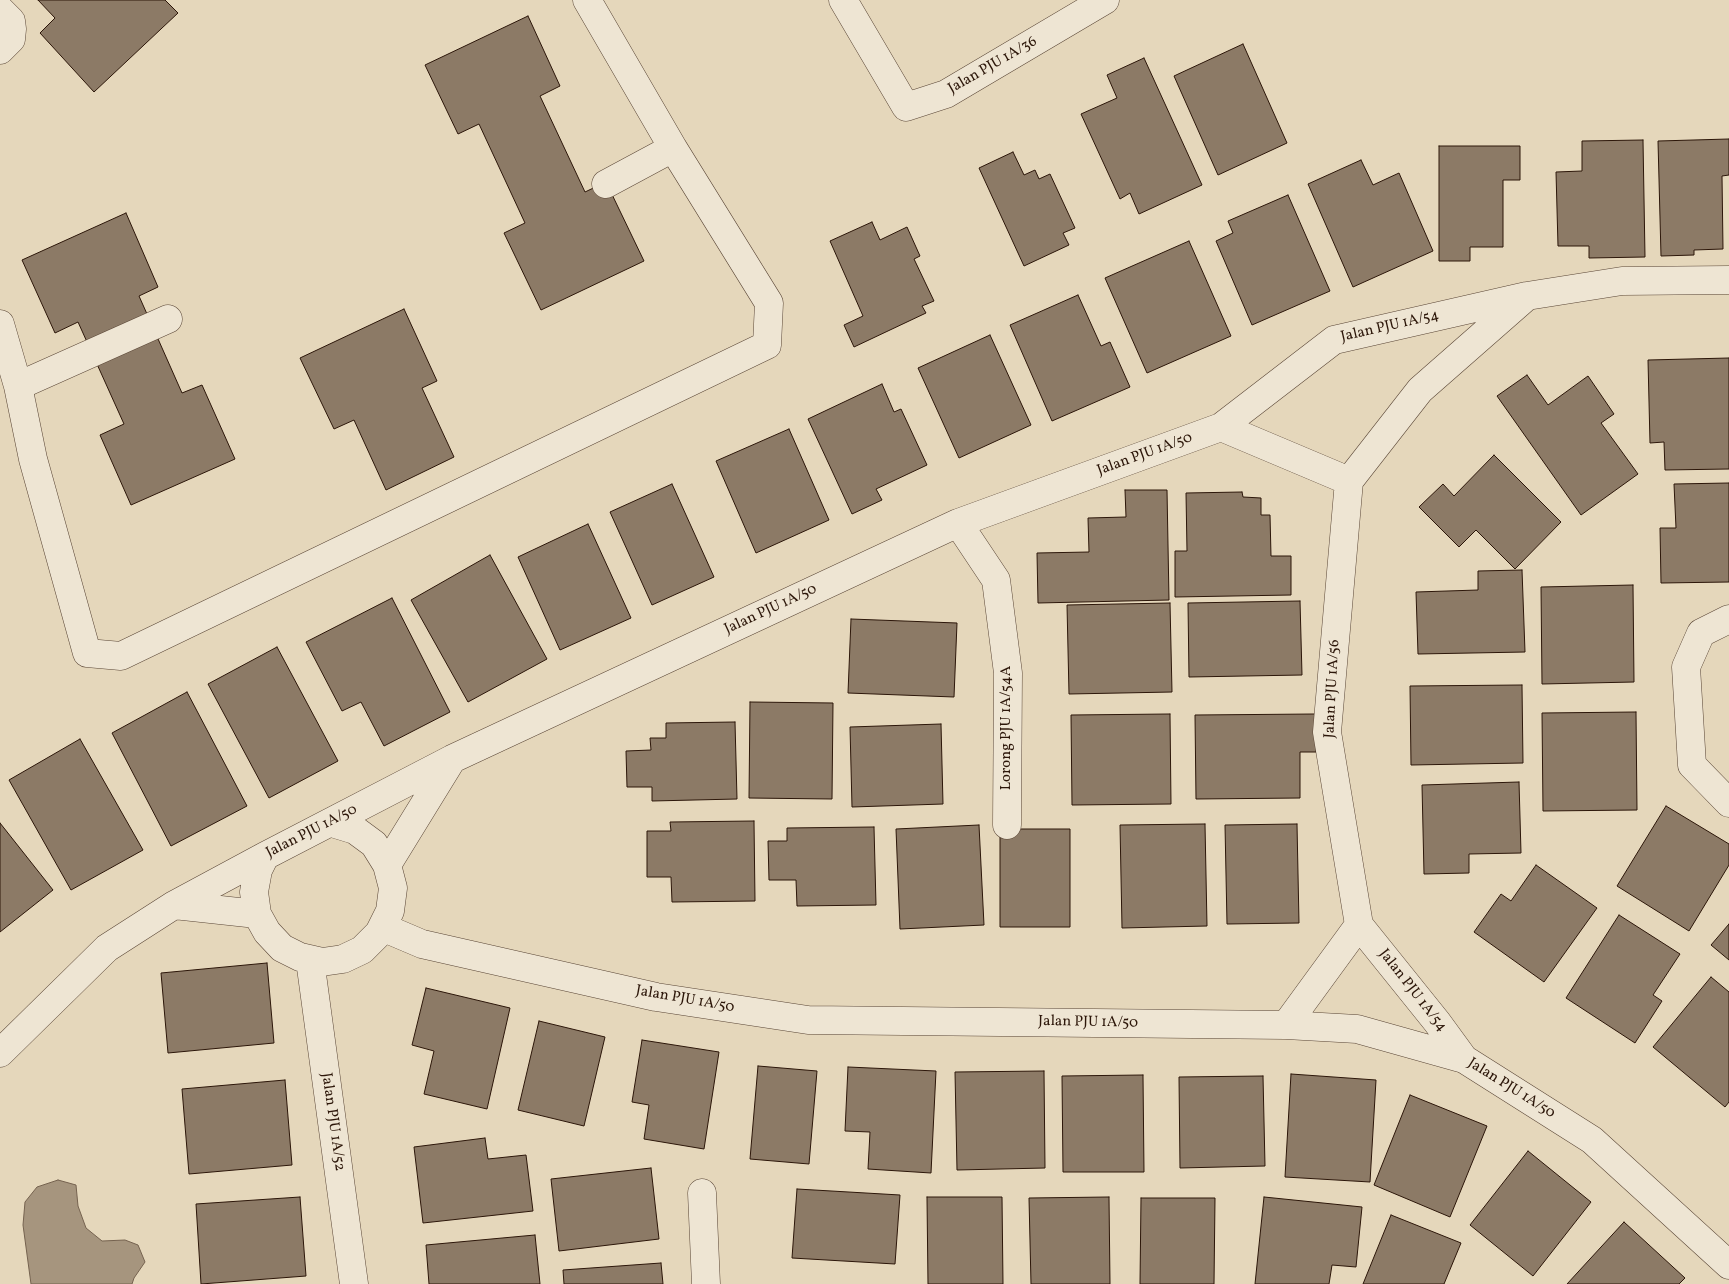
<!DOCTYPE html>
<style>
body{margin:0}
canvas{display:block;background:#e5d7bb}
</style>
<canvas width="1729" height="1284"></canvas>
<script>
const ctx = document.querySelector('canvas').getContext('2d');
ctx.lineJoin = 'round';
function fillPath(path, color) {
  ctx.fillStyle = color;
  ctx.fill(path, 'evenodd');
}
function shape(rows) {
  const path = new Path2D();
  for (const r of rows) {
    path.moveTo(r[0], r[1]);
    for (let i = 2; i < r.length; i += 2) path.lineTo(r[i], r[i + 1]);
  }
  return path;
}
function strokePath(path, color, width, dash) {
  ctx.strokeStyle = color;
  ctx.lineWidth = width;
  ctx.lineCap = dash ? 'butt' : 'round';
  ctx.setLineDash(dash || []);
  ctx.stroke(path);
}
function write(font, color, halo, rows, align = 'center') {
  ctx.font = font + ' Vollkorn,serif';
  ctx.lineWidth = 4;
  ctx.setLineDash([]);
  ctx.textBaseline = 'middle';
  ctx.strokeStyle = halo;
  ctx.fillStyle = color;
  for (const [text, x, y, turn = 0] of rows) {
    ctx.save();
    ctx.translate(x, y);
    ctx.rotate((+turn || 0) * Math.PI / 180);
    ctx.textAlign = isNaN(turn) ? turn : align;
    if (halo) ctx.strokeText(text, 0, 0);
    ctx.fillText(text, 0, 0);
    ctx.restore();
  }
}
const water = shape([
 [58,1180,76,1185,78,1206,86,1228,102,1241,125,1240,138,1245,145,1262,134,1278,132,1284,31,1284,23,1225,25,1202,37,1187,58,1180]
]);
fillPath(water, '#a6957e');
strokePath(water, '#75624f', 1);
const building = shape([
 [38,0,165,0,178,13,94,92,40,33,55,18,38,0],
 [528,16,560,86,540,96,585,192,606,182,644,261,541,310,504,233,525,223,479,124,458,134,425,65,528,16],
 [1243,44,1287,143,1218,175,1174,76,1243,44],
 [1144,58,1202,185,1139,214,1130,193,1120,199,1081,114,1117,98,1107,75,1144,58],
 [1729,139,1729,175,1722,176,1723,249,1694,250,1694,255,1661,256,1658,141,1729,139],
 [1643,140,1645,257,1589,258,1589,246,1558,246,1556,172,1582,171,1582,141,1643,140],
 [1439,146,1520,146,1520,180,1503,180,1503,247,1470,247,1470,261,1439,261,1439,146],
 [1013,152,1024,175,1035,170,1039,179,1050,174,1075,228,1063,233,1069,245,1024,266,979,168,1013,152],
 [1361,160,1373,185,1399,173,1433,251,1353,287,1308,184,1361,160],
 [1288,195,1330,291,1252,325,1216,241,1233,233,1228,221,1288,195],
 [126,213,158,287,139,296,182,393,202,385,235,459,131,505,100,435,124,424,78,322,55,333,22,260,126,213],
 [872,222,880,240,907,227,920,256,914,259,934,301,922,306,926,313,854,347,844,325,863,316,830,241,872,222],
 [1189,241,1231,336,1147,373,1105,278,1189,241],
 [1078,295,1101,346,1110,342,1130,387,1052,421,1010,325,1078,295],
 [404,309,437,381,422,388,454,457,386,490,354,420,334,429,300,358,404,309],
 [990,335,1031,425,959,458,918,368,990,335],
 [1729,358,1729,469,1665,470,1664,442,1650,443,1648,360,1729,358],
 [1527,375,1548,405,1588,376,1614,414,1601,423,1638,474,1581,515,1497,396,1527,375],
 [882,384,894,412,901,409,927,465,876,489,882,500,852,514,808,419,882,384],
 [789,429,829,520,756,553,716,461,789,429],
 [1494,455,1561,522,1515,569,1476,530,1459,547,1419,507,1443,484,1454,496,1494,455],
 [1729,483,1729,582,1661,583,1660,528,1676,528,1674,484,1729,483],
 [672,484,714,577,652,605,610,512,672,484],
 [1125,490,1167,490,1169,600,1038,603,1037,553,1089,552,1088,518,1126,517,1125,490],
 [1242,492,1243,497,1261,498,1261,515,1270,515,1271,556,1291,556,1291,595,1175,597,1175,551,1187,551,1186,493,1242,492],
 [588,524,631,618,560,650,518,557,588,524],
 [490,555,547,659,468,702,411,600,490,555],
 [1522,570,1525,652,1418,654,1416,592,1478,590,1478,571,1522,570],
 [1633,585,1634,682,1542,684,1541,587,1633,585],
 [392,598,450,712,384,746,361,702,342,711,306,642,392,598],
 [1300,601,1302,675,1189,677,1188,603,1300,601],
 [1170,603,1172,692,1069,694,1067,605,1170,603],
 [851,619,957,623,954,697,848,693,851,619],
 [277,647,338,761,269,798,208,684,277,647],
 [1522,685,1523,763,1411,765,1410,686,1522,685],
 [187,692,247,806,171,846,112,733,187,692],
 [750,702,833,703,832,799,749,798,750,702],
 [1636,712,1637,810,1543,811,1542,713,1636,712],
 [1170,714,1171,804,1072,805,1071,715,1170,714],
 [1315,714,1316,752,1300,752,1300,798,1196,799,1195,715,1315,714],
 [735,722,737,799,652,801,652,787,627,787,626,751,651,750,650,738,666,738,666,723,735,722],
 [941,724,943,804,852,807,850,727,941,724],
 [80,739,143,850,71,890,9,780,80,739],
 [1519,782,1521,853,1469,854,1469,873,1424,874,1422,785,1519,782],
 [1666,806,1729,844,1729,865,1689,931,1617,886,1666,806],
 [754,821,755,901,672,902,671,877,647,877,647,831,671,831,670,822,754,821],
 [0,823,53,890,0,932,0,823],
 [1205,824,1207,926,1122,928,1120,825,1205,824],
 [1297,824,1299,923,1227,924,1225,825,1297,824],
 [979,825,984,925,900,929,896,829,979,825],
 [874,827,876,905,797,906,796,880,769,880,768,841,787,841,787,828,874,827],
 [1000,829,1070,829,1070,927,1000,927,1000,829],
 [1536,865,1597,908,1544,982,1474,932,1501,894,1511,901,1536,865],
 [1619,915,1680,954,1653,995,1662,1001,1635,1043,1566,998,1619,915],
 [1729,924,1729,960,1711,945,1729,924],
 [267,963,274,1043,168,1053,161,973,267,963],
 [1711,977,1729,992,1729,1102,1725,1107,1653,1047,1711,977],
 [426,988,510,1008,487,1109,424,1094,434,1051,412,1045,426,988],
 [539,1021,605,1037,584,1126,518,1110,539,1021],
 [642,1040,719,1052,704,1149,644,1139,649,1105,632,1102,642,1040],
 [758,1066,817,1071,809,1164,750,1159,758,1066],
 [848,1067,936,1071,931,1173,868,1169,870,1132,845,1131,848,1067],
 [1044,1071,1045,1168,957,1170,955,1072,1044,1071],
 [1291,1074,1376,1080,1370,1182,1285,1177,1291,1074],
 [1143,1075,1144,1172,1063,1172,1062,1076,1143,1075],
 [1263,1076,1265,1166,1180,1168,1179,1077,1263,1076],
 [285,1080,292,1165,189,1174,182,1089,285,1080],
 [1410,1095,1487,1126,1450,1217,1374,1185,1410,1095],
 [485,1138,488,1159,526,1155,533,1211,423,1223,414,1147,485,1138],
 [1528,1151,1591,1202,1533,1276,1470,1225,1528,1151],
 [651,1168,659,1239,559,1251,551,1179,651,1168],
 [797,1189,900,1195,895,1264,792,1258,797,1189],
 [300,1197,306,1276,201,1284,196,1204,300,1197],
 [927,1197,1002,1197,1003,1284,928,1284,927,1197],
 [1109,1197,1110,1284,1031,1284,1029,1198,1109,1197],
 [1264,1197,1362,1207,1356,1267,1332,1265,1329,1284,1255,1284,1264,1197],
 [1141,1198,1215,1198,1214,1284,1140,1284,1141,1198],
 [1391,1215,1461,1243,1444,1284,1363,1284,1391,1215],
 [1624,1222,1685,1278,1679,1284,1567,1284,1624,1222],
 [535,1235,540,1284,429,1284,426,1245,535,1235],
 [661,1263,663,1284,564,1284,563,1270,661,1263]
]);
fillPath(building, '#8c7a66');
strokePath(building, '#2c1609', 1);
const minor = shape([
 [843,0,906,107,946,94,1105,0],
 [0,10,11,21,12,29,11,39,0,50],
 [606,184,673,148],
 [0,324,18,386,33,459,87,653,121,656,767,345,769,303,673,148,587,0],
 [18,386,168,319],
 [1221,427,1349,481],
 [1349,481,1327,732,1359,925,1437,1022,1464,1059],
 [1349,481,1420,390,1526,297],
 [958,523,996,580,1008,673,1007,825],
 [1729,619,1701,633,1686,667,1692,765,1729,803],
 [387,865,451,761],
 [174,905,257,914,267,932,282,948,300,957,322,962,343,959,362,950,379,933,390,911,393,888,387,865,374,844,355,830,332,823],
 [257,914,254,892,258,870,265,856],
 [382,927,422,944,656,997,808,1020,1286,1025,1357,1029,1464,1059,1592,1140,1729,1265],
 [310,960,354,1284],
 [1286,1025,1359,925],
 [0,1053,107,948,174,905,265,856,452,759,958,523,1221,427,1334,340,1527,296,1622,281,1729,280],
 [702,1193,706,1284]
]);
strokePath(minor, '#5a4636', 29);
strokePath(minor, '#eee5d3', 28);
write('15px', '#2c1609', '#eee5d3', [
 ["Jalan PJU 1A/36",993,66,-30],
 ["Jalan PJU 1A/54",1390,327,-13],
 ["Jalan PJU 1A/50",1145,455,-20],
 ["Jalan PJU 1A/50",771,610,-25],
 ["Jalan PJU 1A/56",1333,689,-87],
 ["Lorong PJU 1A/54A",1007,728,-90],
 ["Jalan PJU 1A/50",312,832,-27],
 ["Jalan PJU 1A/54",1412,991,52],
 ["Jalan PJU 1A/50",685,1000,10],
 ["Jalan PJU 1A/50",1088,1023,1],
 ["Jalan PJU 1A/50",1511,1089,32],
 ["Jalan PJU 1A/52",332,1122,82]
]);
</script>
